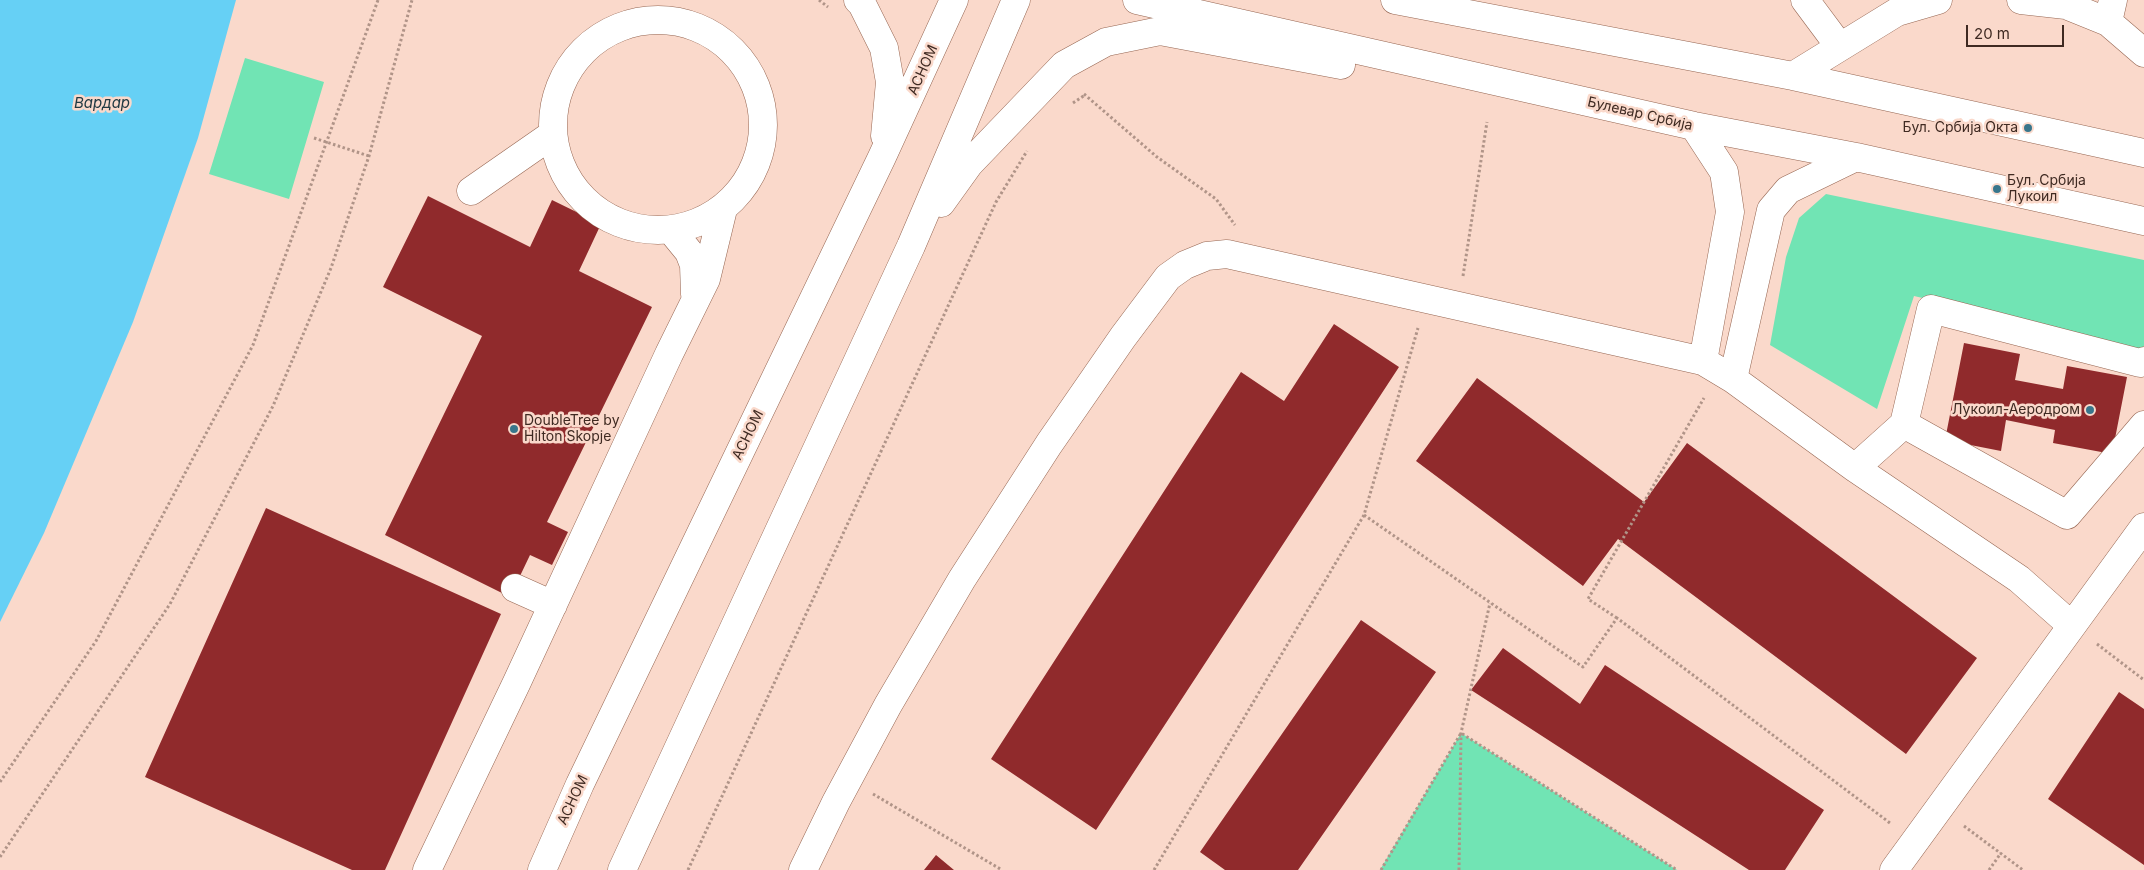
<!DOCTYPE html>
<meta charset="utf-8">
<style>
body{margin:0}
#map{position:relative;width:2144px;height:870px;overflow:hidden;background:#fad9cb;font-family:Inter,sans-serif}
canvas{display:block}
.scale{position:absolute;left:1966px;top:25px;width:98px;height:22px;box-sizing:border-box;border:2px solid #3f2a22;border-top:0;padding-left:6px;font-size:15px;line-height:18px;white-space:nowrap;color:#3f2a22;-webkit-text-stroke:4px #fad9cb;paint-order:stroke}
</style>
<div id="map">
<canvas width="2144" height="870"></canvas>
<div class="scale">20 m</div>
</div>
<script>
const ctx = document.querySelector('canvas').getContext('2d');
ctx.lineJoin = 'round';
function fillPath(path, color) {
  ctx.fillStyle = color;
  ctx.fill(path, 'evenodd');
}
function shape(rows) {
  const path = new Path2D();
  for (const r of rows) {
    if (r.length === 3) {
      path.moveTo(r[0] + r[2], r[1]);
      path.arc(r[0], r[1], r[2], 0, 2 * Math.PI);
      continue;
    }
    path.moveTo(r[0], r[1]);
    for (let i = 2; i < r.length; i += 2) path.lineTo(r[i], r[i + 1]);
  }
  return path;
}
function strokePath(path, color, width, dash) {
  ctx.strokeStyle = color;
  ctx.lineWidth = width;
  ctx.lineCap = dash ? 'butt' : 'round';
  ctx.setLineDash(dash || []);
  ctx.stroke(path);
}
function write(font, color, halo, rows, align = 'center') {
  ctx.font = font + ' Inter,sans-serif';
  ctx.lineWidth = 5;
  ctx.setLineDash([]);
  ctx.textBaseline = 'middle';
  ctx.strokeStyle = halo;
  ctx.fillStyle = color;
  for (const [text, x, y, turn = 0] of rows) {
    ctx.save();
    ctx.translate(x, y);
    ctx.rotate((+turn || 0) * Math.PI / 180);
    ctx.textAlign = isNaN(turn) ? turn : align;
    if (halo) ctx.strokeText(text, 0, 0);
    ctx.fillText(text, 0, 0);
    ctx.restore();
  }
}
fillPath(shape([
 [245,58,324,82,289,199,209,174],
 [1826,194,2144,260,2144,346,2141,349,1914,296,1877,409,1770,345,1786,257,1799,218],
 [1461,733,1677,870,1380,870]
]), '#71e4b4');
fillPath(shape([
 [0,0,236,0,198,138,133,322,44,533,0,622]
]), '#66d0f5');
fillPath(shape([
 [428,196,530,247,552,200,601,224,579,271,652,307,547,522,568,532,552,565,530,555,510,597,385,535,482,336,383,287],
 [1334,324,1399,367,1096,830,991,759,1241,372,1284,401],
 [1964,343,2020,354,2015,380,2063,389,2067,366,2127,377,2112,454,2053,443,2055,430,2006,420,2001,451,1945,440],
 [1477,378,1644,502,1687,443,1977,658,1906,754,1618,539,1583,586,1416,461],
 [266,508,501,614,385,870,352,870,145,777],
 [1361,620,1436,672,1298,870,1225,870,1200,852],
 [1503,648,1580,704,1605,665,1824,810,1785,870,1749,870,1471,690],
 [2119,692,2144,709,2144,865,2048,799],
 [936,855,954,870,924,870]
]), '#902a2c');
const minor = shape([
 [858,0,862,4,884,48,890,82,885,136],
 [1137,0,1694,126,1856,157,2144,221],
 [1395,0,1793,76,2144,153],
 [1805,0,1840,47],
 [2021,0,2066,5,2108,22,2144,53],
 [658,125,105],
 [2108,22,2113,0],
 [1793,76,1897,12,1938,0],
 [1694,126,1724,172,1730,212,1703,361],
 [471,191,553,134],
 [941,203,969,164,1064,65,1106,42,1160,31,1341,65],
 [671,230,689,252,694,265,695,294],
 [1733,379,1771,210,1788,190,1856,157],
 [1904,424,2067,515,2144,425],
 [1855,468,1904,424,1931,309,2140,363,2144,361],
 [515,588,553,605],
 [427,870,517,682,669,354,706,279,723,209],
 [542,870,580,784,882,157,954,0],
 [622,870,911,246,1016,0],
 [803,870,836,802,888,705,962,579,1049,444,1123,337,1168,277,1185,265,1207,256,1227,254,1703,361,1733,379,1855,468,2019,579,2071,625],
 [1894,870,2144,527]
]);
strokePath(minor, '#966652', 29);
strokePath(shape([
 [819,0,828,7],
 [1084,94,1157,157,1216,199,1235,225],
 [1073,103,1085,95],
 [314,138,369,156],
 [1463,276,1487,122],
 [1364,515,1583,667,1617,618,1890,823],
 [1617,618,1588,599,1704,398],
 [2097,644,2144,680],
 [0,782,96,641,253,345,378,0],
 [873,794,1002,870],
 [1964,826,2023,870],
 [0,857,170,604,273,406,331,268,369,156,412,0],
 [688,870,996,202,1027,151],
 [1154,870,1364,515,1418,328],
 [1381,870,1461,733,1677,870],
 [1459,870,1461,733,1490,603],
 [1989,870,2001,853]
]), '#b09488', 3, [2.5, 2.5]);
strokePath(minor, '#fff', 28);
for (const [x, y, r, color] of [
 [2028,128,5,"#38768c"],
 [1997,189,5,"#38768c"],
 [2090,410,5,"#38768c"],
 [514,429,5,"#38768c"]
]) {
  const dot = new Path2D();
  dot.arc(x, y, r, 0, 2 * Math.PI);
  ctx.fillStyle = color;
  ctx.fill(dot);
  strokePath(dot, '#fad9cb', 2);
}
write('14px', '#3f2a22', '#fad9cb', [
 ["АСНОМ",923,70,-66],
 ["Булевар Србија",1640,114,13],
 ["АСНОМ",748,435,-64],
 ["АСНОМ",573,800,-65]
]);
write('14px', '#3f2a22', '#fad9cb', [
 ["Бул. Србија Окта",2018,128],
 ["Бул. Србија",2007,181,"left"],
 ["Лукоил",2007,197,"left"],
 ["Лукoил-Аеродром",2080,410],
 ["DoubleTree by",524,421,"left"],
 ["Hilton Skopje",524,437,"left"]
], 'right');
write('italic 15px', '#223a43', '#fad9cb', [
 ["Вардар",102,103]
]);
</script>
